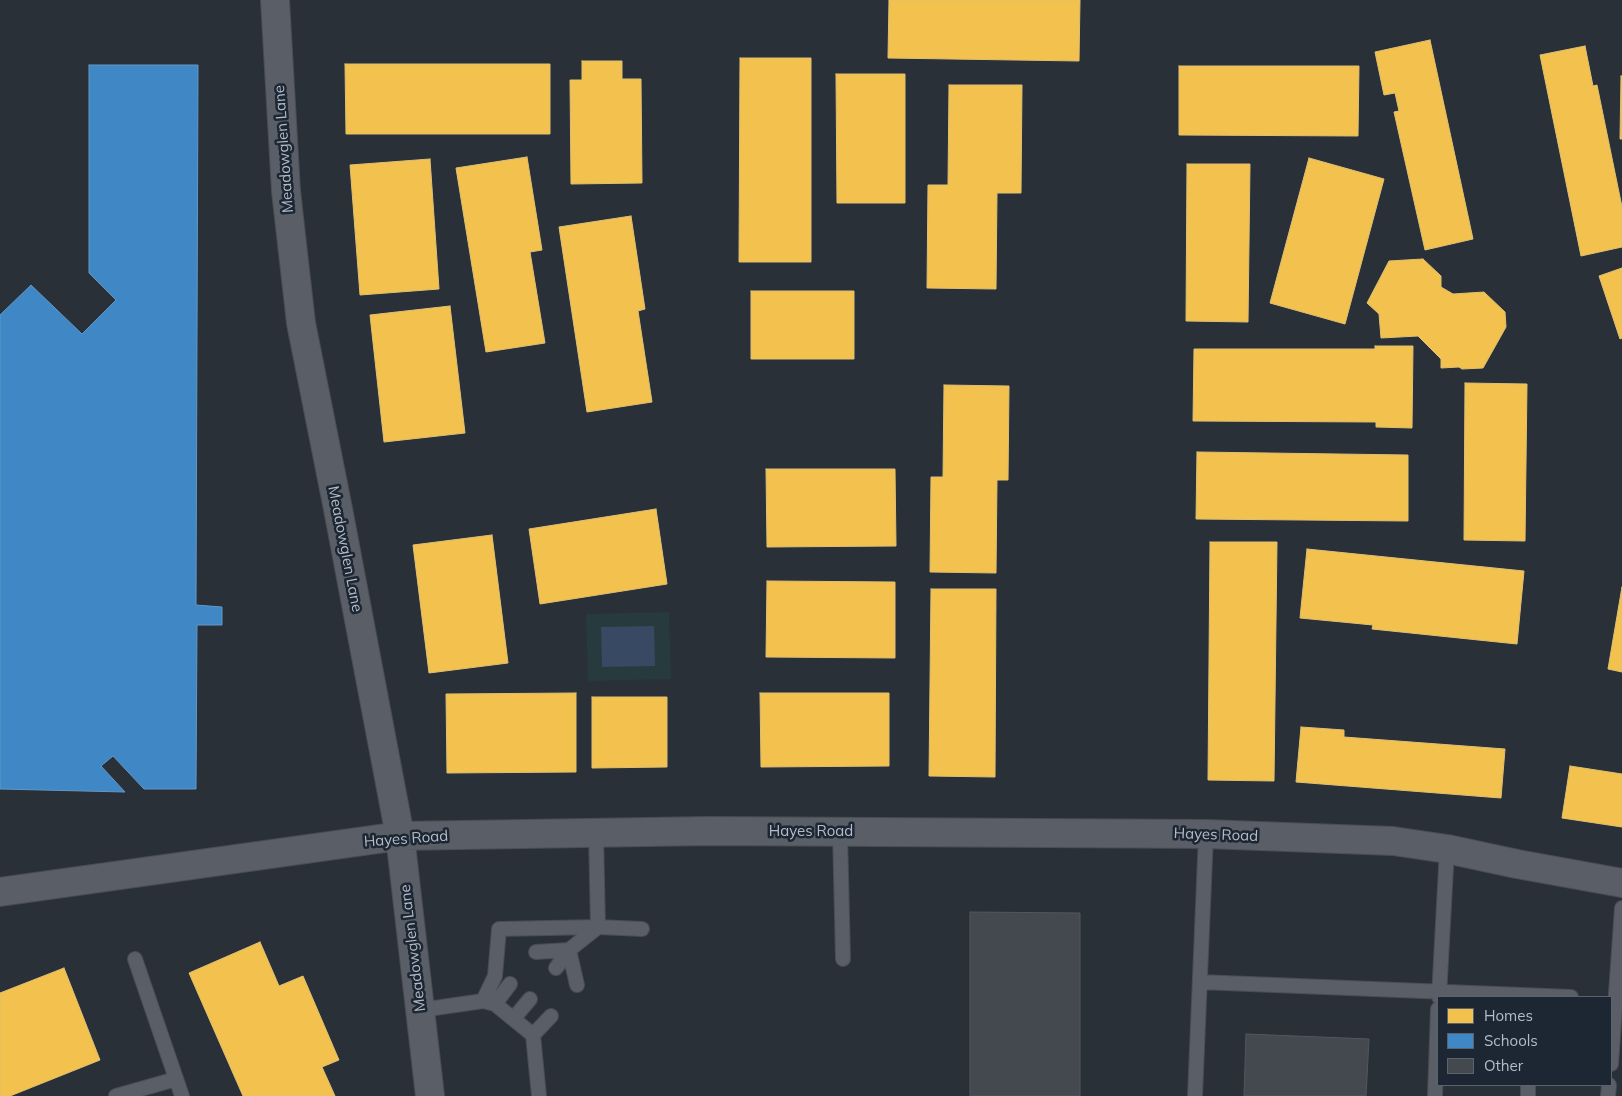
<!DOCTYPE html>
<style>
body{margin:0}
#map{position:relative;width:1622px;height:1096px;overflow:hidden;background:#2a3038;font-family:Mulish,sans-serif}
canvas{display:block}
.legend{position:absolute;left:1437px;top:996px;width:175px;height:90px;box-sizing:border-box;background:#1d2633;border:1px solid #59626f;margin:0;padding:6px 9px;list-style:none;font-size:15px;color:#b4bcc9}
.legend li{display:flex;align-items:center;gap:10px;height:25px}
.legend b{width:25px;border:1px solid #59626f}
</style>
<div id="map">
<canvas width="1622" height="1096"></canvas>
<ul class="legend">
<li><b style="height:14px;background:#f2c14e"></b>Homes</li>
<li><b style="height:14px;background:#3f88c5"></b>Schools</li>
<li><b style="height:14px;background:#444950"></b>Other</li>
</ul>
</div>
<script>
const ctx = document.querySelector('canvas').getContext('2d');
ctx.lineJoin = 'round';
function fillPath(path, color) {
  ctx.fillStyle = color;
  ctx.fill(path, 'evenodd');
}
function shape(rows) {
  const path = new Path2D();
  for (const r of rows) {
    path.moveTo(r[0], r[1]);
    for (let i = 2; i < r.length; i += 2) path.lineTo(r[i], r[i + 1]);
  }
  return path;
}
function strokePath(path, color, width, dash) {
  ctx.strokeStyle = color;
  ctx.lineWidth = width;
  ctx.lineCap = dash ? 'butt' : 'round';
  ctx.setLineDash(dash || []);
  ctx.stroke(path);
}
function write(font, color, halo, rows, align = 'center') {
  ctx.font = font + ' Mulish,sans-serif';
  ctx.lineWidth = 5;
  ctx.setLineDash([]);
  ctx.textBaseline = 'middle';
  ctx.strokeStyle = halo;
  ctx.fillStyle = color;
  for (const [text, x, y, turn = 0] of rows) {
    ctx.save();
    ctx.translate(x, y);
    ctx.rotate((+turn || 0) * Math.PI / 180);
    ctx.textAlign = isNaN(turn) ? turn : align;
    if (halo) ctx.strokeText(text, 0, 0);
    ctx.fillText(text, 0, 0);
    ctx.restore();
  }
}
fillPath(shape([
 [669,612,671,679,588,681,586,614]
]), '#273a3e');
fillPath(shape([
 [654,626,655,666,602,667,601,627]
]), '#384963');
const homes = shape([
 [889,0,1080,0,1079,61,888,58,889,0],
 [1430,40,1473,239,1425,250,1394,112,1399,111,1395,93,1384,95,1375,52,1430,40],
 [1585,46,1593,86,1597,85,1622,207,1622,247,1581,256,1540,55,1585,46],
 [740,58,811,58,811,262,739,262,740,58],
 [582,61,622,61,622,79,641,79,642,183,571,184,570,80,582,80,582,61],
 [345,64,550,64,550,134,346,134,345,64],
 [1179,66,1359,66,1358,136,1179,135,1179,66],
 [836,74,905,74,905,203,837,203,836,74],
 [1621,76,1622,76,1622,139,1620,139,1621,76],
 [949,85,1022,85,1021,193,997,193,996,289,927,288,928,185,948,185,949,85],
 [527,157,542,250,530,252,545,343,486,352,456,168,527,157],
 [1309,158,1384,179,1345,324,1270,303,1309,158],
 [430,159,439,289,360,295,350,165,430,159],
 [1187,164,1250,164,1248,322,1186,321,1187,164],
 [631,216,645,309,638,311,652,402,587,412,559,227,631,216],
 [1423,259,1441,276,1441,287,1453,294,1484,292,1505,312,1506,327,1483,368,1462,369,1459,367,1441,368,1441,359,1418,336,1381,338,1379,314,1367,303,1389,261,1423,259],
 [1622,268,1622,338,1620,339,1599,276,1622,268],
 [751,291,854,291,854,359,751,359,751,291],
 [450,306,465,433,384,442,370,315,450,306],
 [1375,346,1413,346,1412,428,1376,427,1376,422,1193,421,1194,349,1375,349,1375,346],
 [1465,383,1527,384,1525,541,1464,540,1465,383],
 [944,385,1009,386,1008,480,997,480,996,573,930,572,931,477,943,477,944,385],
 [1197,452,1408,455,1408,521,1196,519,1197,452],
 [766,469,895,469,896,546,767,547,766,469],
 [656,509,667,584,540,604,529,529,656,509],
 [492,535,508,663,429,673,413,545,492,535],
 [1210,542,1277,542,1274,781,1208,780,1210,542],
 [1307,549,1524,571,1517,644,1372,629,1373,625,1300,618,1307,549],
 [767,581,895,582,895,658,766,657,767,581],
 [1622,587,1622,672,1608,669,1622,587],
 [931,589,996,589,995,777,929,776,931,589],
 [576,693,576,772,447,773,446,694,576,693],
 [760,693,889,693,889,766,761,767,760,693],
 [592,697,667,697,667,767,592,768,592,697],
 [1301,727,1344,730,1344,737,1505,749,1501,798,1296,782,1301,727],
 [1570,766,1622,774,1622,827,1562,818,1570,766],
 [260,942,279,986,303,976,339,1060,322,1067,335,1096,243,1096,189,973,260,942],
 [64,968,100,1060,10,1096,0,1096,0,993,64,968]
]);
fillPath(homes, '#f2c14e');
strokePath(homes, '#dfc073', 1);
const schools = shape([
 [89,65,198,65,196,605,222,607,222,625,197,625,196,789,144,789,113,756,101,766,125,792,0,789,0,315,31,285,82,334,116,300,89,273,89,65]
]);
fillPath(schools, '#3f88c5');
strokePath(schools, '#6298c6', 1);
const building = shape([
 [970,912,1080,913,1080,1096,970,1096,970,912],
 [1246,1034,1369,1039,1366,1096,1244,1096,1246,1034]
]);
fillPath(building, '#444950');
strokePath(building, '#52575f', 1);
const service = shape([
 [840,832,843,959],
 [536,952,569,950,577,985],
 [135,959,182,1096],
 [556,968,569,950,598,927,642,929],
 [1200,982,1571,997],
 [1439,997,1447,849],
 [483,1001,495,1004,533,1035,539,1096],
 [495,1004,510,984],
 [421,1010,483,1001,495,976,499,929,598,927,596,833],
 [514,1018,530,999],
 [533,1035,551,1016],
 [1611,1064,1622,908],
 [116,1096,176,1079],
 [1195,1096,1206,834],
 [1435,1096,1438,1009],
 [1528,1096,1528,1085],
 [1608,1096,1609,1085]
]);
const tertiary = shape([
 [275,0,286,191,301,323,338,509,400,836,430,1096],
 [0,892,400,836,709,831,1206,834,1393,841,1447,849,1517,864,1622,883]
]);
strokePath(service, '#484c53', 16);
strokePath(tertiary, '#484c53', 30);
strokePath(service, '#5a5e66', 14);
strokePath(tertiary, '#5a5e66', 28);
write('15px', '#b4bcc9', '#1d2633', [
 ["Meadowglen Lane",284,149,-94],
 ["Meadowglen Lane",345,549,79],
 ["Hayes Road",811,831],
 ["Hayes Road",1216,835,2],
 ["Hayes Road",406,839,-4],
 ["Meadowglen Lane",413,948,-97]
]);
</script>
